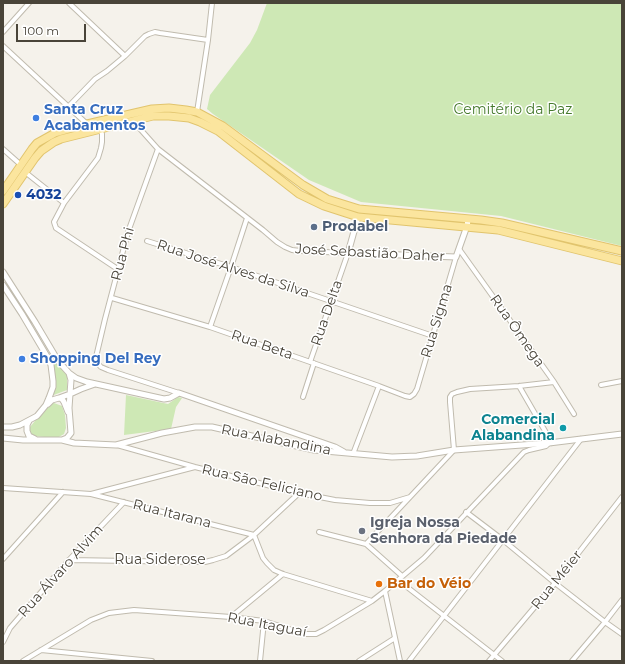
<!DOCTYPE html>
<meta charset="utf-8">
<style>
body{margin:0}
#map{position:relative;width:625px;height:664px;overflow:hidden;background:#f5f2eb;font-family:Montserrat,sans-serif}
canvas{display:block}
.frame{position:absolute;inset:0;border:4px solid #494439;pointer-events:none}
.scale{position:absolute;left:16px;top:24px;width:70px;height:18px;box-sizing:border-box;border:2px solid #494439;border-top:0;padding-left:5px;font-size:12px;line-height:14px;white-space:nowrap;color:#494439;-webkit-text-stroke:3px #fff;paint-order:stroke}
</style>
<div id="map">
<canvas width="625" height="664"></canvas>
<div class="frame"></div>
<div class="scale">100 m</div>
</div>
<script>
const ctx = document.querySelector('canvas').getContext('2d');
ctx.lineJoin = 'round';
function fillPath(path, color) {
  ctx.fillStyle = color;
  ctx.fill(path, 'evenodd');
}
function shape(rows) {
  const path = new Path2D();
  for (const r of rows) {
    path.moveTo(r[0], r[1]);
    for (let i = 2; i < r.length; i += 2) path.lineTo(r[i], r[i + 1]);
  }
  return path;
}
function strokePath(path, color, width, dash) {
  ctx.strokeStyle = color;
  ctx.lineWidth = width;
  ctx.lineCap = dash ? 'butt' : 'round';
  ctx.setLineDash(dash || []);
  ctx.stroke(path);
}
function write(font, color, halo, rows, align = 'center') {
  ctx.font = font + ' Montserrat,sans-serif';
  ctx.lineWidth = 3;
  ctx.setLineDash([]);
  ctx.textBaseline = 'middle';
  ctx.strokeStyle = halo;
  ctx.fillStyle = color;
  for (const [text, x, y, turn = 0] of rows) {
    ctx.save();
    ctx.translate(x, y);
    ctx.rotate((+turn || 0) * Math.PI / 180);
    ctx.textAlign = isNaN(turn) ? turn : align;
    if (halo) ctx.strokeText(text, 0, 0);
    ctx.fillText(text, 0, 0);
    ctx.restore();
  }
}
fillPath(shape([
 [267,3,622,3,622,246,501,216,361,202,309,180,213,114,207,109,210,95,250,43,257,30],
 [51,360,54,360,65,371,67,376,67,390,51,396],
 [126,395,168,404,178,397,182,398,176,407,171,429,124,435],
 [54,403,62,406,65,415,66,428,64,434,57,438,32,436,30,432,30,427,49,404]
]), '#cee8b5');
const minor = shape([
 [69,3,125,56],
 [3,32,29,3],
 [3,46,87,124],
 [68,107,95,79,107,71,125,56,145,36,149,34,155,32,160,33,208,40],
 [197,112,208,40,212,3],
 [133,121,158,149,263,230,277,242,285,247,292,250,301,251,348,253,310,362],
 [100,129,102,134,102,142,101,148,98,158,64,203,54,222,56,228,119,270],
 [3,149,21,165],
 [158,149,128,232,105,319,96,357,96,362,101,367,108,370,179,393],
 [25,172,64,203],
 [147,241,231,267,433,336],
 [459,249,554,382,574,414],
 [112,298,210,327,379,386,405,396,410,397,414,394,417,389,456,257],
 [210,327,231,267,247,218],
 [601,385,622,381],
 [519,386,552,443],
 [303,397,314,363],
 [117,445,195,467,299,493,335,500,370,503,390,503,410,497],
 [353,454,379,386],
 [3,488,91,494,195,467],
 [91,494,254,535,263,558,267,563,274,570,283,574,372,601],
 [466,512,503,540,555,583,605,622,622,634],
 [319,532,366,544,402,576],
 [366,544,454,450,450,402,450,397,452,394,457,392,470,389,519,386,554,382],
 [3,559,63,492],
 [69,560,194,562,205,562,213,560,226,556,254,535,299,493],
 [398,580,502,661],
 [385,591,400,661],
 [231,617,283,574],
 [3,642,10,628,69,560,124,502],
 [41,650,152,661],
 [23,661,91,620,109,613,134,610,231,617,264,621,305,634,316,634,324,630,372,601,385,591,424,558,524,452,529,450,546,446,549,443],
 [260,661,264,621],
 [359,661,395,638],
 [409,661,581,439],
 [489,661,555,583,622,497],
 [572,661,605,622,622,600]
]);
const tertiary = shape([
 [358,217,348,253,456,257,467,226,468,220],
 [3,272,35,322,54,354,59,362,69,373,71,380,69,408,71,433,67,438,62,440],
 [3,285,22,314,48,358,51,365,53,381,53,387,49,398,46,405,37,416,20,425,12,427,3,427],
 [69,373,76,378,87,382,164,399,170,398,179,393,335,447,344,452],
 [59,398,70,394,81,389,95,384],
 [48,404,52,400,59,398,62,399,64,402,68,412],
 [29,421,27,425,27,431,29,436,35,439],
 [3,438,23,440,62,440,74,443,116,445,162,433,195,427,212,427,314,450,392,457,417,456,454,450,549,443,622,434]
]);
const primary = shape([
 [3,191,32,149,37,143,55,133,87,124,152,109,169,108,186,110,197,112,223,126,303,185,327,199,359,209,481,220,502,223,622,251],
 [3,204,35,158,41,151,54,142,61,139,153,116,169,116,189,118,200,122,218,131,299,194,324,206,358,217,498,230,622,261]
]);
strokePath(minor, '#c0bbae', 6);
strokePath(tertiary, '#c0bbae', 7);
strokePath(primary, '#e1c46d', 9);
strokePath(minor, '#fff', 4);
strokePath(tertiary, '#fff', 5);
strokePath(primary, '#fbe59e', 7);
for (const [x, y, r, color] of [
 [36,118,4,"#3f7fe0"],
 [18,195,4,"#1a4fb4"],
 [314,227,4,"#5c6f8a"],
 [22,359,4,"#3f7fe0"],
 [563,428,4,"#0f9aa8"],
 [362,531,4,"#6b7280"],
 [379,584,4,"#e8710a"]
]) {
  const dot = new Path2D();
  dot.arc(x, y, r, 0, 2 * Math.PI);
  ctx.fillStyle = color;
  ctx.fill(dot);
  strokePath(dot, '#fff', 1.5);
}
write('bold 14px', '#366cbe', '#fff', [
 ["Santa Cruz",44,110],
 ["Acabamentos",44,126],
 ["Shopping Del Rey",30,359]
], 'left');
write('14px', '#467a2d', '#fff', [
 ["Cemitério da Paz",513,110]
]);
write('bold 14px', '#164399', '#fff', [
 ["4032",26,195]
], 'left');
write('bold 14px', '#4e5e75', '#fff', [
 ["Prodabel",322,227]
], 'left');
write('14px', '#494439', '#fff', [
 ["José Sebastião Daher",370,253,3],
 ["Rua Phi",123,254,-75],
 ["Rua José Alves da Silva",233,269,18],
 ["Rua Delta",327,313,-71],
 ["Rua Sigma",437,321,-73],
 ["Rua Ômega",517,331,55],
 ["Rua Beta",262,345,19],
 ["Rua Alabandina",276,440,11],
 ["Rua São Feliciano",262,483,13],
 ["Rua Itarana",172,514,14],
 ["Rua Siderose",160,560],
 ["Rua Álvaro Alvim",61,571,-48],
 ["Rua Méier",557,580,-51],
 ["Rua Itaguaí",267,625,11]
]);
write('bold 14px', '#0d838f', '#fff', [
 ["Comercial",555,420],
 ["Alabandina",555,436]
], 'right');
write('bold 14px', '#5b616d', '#fff', [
 ["Igreja Nossa",370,523],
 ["Senhora da Piedade",370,539]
], 'left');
write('bold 14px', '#c56008', '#fff', [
 ["Bar do Véio",387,584]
], 'left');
</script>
